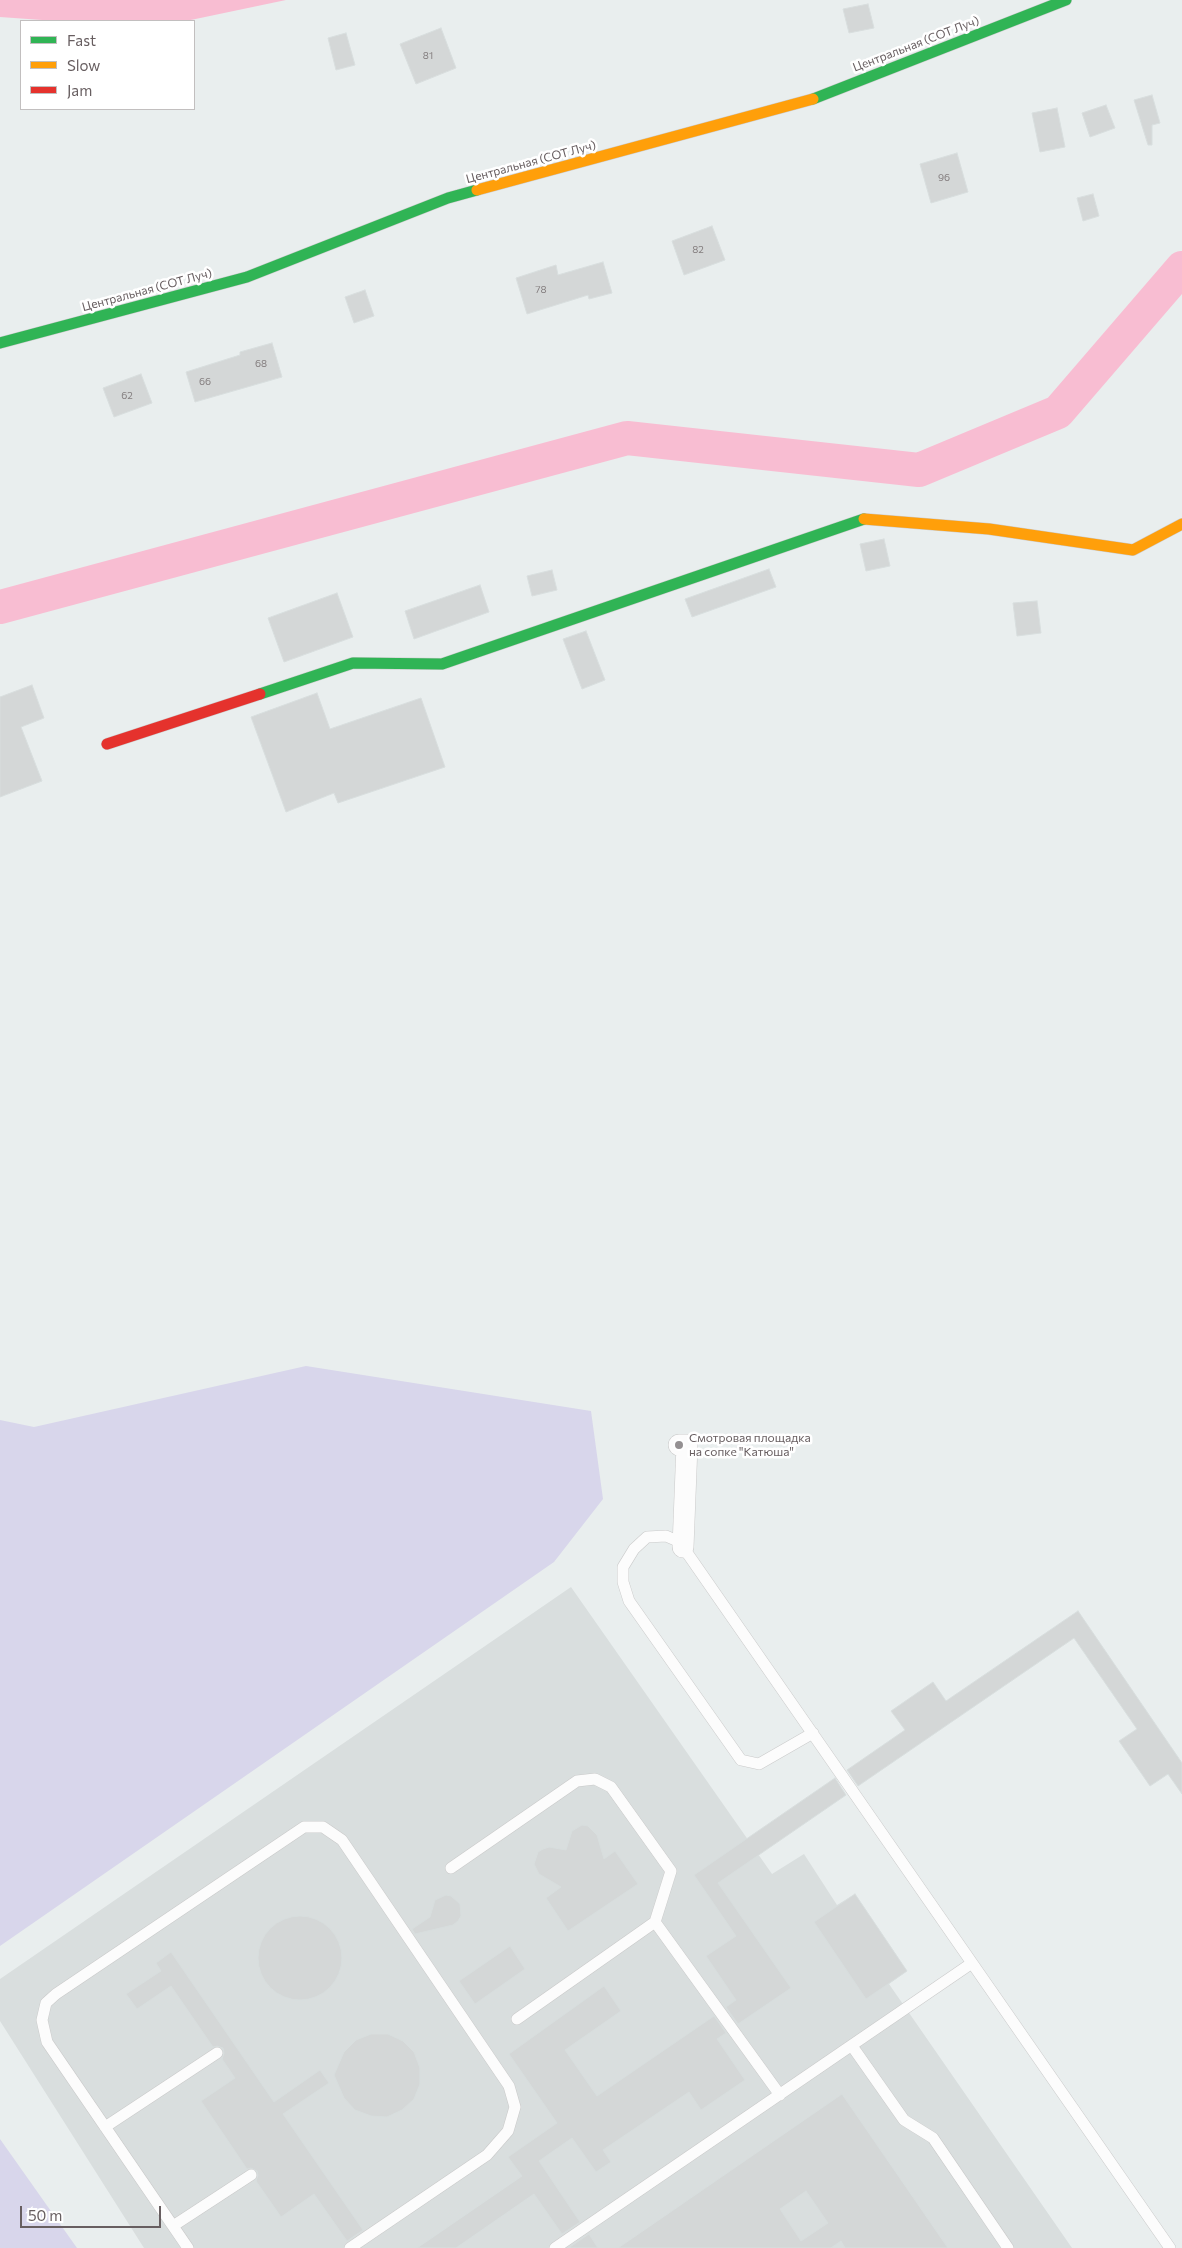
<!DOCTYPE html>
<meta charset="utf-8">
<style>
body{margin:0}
#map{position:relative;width:1182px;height:2248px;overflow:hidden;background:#e9eeee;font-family:Commissioner,sans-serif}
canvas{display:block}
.legend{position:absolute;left:20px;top:20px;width:175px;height:90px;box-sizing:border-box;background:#fff;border:1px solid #c2bfbf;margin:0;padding:6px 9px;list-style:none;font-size:15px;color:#675e60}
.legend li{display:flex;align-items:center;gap:10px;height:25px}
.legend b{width:25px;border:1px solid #c2bfbf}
.scale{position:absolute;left:20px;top:2206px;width:141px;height:22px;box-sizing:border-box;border:2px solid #675e60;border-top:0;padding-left:6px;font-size:15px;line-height:18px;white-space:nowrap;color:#675e60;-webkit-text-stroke:4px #fff;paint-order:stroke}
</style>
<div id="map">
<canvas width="1182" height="2248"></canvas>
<ul class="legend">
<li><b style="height:6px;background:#30b455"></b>Fast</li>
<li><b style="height:6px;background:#ff9f0a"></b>Slow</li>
<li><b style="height:6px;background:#e5322d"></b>Jam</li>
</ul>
<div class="scale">50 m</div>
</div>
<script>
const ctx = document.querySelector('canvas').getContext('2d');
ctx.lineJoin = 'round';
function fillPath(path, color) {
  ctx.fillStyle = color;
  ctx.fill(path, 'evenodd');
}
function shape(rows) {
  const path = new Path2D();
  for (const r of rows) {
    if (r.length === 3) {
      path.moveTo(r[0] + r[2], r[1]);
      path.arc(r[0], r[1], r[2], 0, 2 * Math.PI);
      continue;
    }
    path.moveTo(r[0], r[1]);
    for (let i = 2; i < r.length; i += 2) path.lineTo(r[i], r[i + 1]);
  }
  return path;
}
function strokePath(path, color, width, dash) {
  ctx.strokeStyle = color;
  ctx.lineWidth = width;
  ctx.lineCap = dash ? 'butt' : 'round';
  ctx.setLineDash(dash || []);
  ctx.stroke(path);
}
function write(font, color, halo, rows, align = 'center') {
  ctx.font = font + ' Commissioner,sans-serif';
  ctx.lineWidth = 5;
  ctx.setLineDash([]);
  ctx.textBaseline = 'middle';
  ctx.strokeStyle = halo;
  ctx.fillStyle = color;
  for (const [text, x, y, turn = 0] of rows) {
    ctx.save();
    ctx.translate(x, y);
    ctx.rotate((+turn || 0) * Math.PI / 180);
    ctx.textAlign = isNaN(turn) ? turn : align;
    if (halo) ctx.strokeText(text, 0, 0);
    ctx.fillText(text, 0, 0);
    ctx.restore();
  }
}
fillPath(shape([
 [571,1587,772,1874,804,1854,837,1905,855,1894,907,1971,889,1984,1072,2248,144,2248,0,2021,0,1979]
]), '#d9dede');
fillPath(shape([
 [306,1366,591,1411,603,1499,554,1562,0,1946,0,1420,34,1427],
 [0,2139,77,2248,0,2248]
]), '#d8d6eb');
fillPath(shape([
 [0,0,286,0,186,21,56,21,0,17]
]), '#f8bdd2');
strokePath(shape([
 [0,607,627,438,919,470,1058,412,1182,268]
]), '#f8bdd2', 34);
const building = shape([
 [868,4,874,28,849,33,843,9,868,4],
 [441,28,456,68,416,84,400,44,441,28],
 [346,33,355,65,336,70,328,38,346,33],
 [1152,95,1160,123,1152,125,1152,145,1148,145,1134,100,1152,95],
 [1106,105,1115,128,1090,137,1082,113,1106,105],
 [1057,108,1065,147,1040,152,1032,113,1057,108],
 [957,153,968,192,931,203,920,164,957,153],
 [1093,194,1099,216,1083,221,1077,198,1093,194],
 [712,226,725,260,684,275,672,241,712,226],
 [603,262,612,293,589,299,588,295,527,314,516,278,556,265,558,275,603,262],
 [365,290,374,316,354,323,345,297,365,290],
 [272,343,282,377,195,402,186,372,240,355,240,352,272,343],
 [141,374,152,403,114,417,103,388,141,374],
 [884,539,890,566,866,571,860,544,884,539],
 [769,569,776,587,692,617,685,599,769,569],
 [552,570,557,590,532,596,527,576,552,570],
 [480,585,489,612,414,639,405,611,480,585],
 [337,593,353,637,284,662,268,618,337,593],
 [1037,601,1041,633,1017,636,1013,603,1037,601],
 [586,631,605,680,582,689,563,639,586,631],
 [32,685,44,718,21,727,42,781,0,797,0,697,32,685],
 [317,693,330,729,421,698,445,767,338,803,334,793,286,812,251,717,317,693],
 [1078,1611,1182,1763,1182,1794,1168,1774,1150,1786,1119,1741,1137,1729,1074,1638,858,1786,847,1770,905,1730,891,1711,933,1682,946,1701,1078,1611],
 [835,1778,846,1795,718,1883,791,1988,738,2024,726,2007,736,2000,706,1956,736,1936,694,1875,835,1778],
 [582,1825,588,1826,597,1835,604,1859,615,1851,638,1884,568,1931,546,1898,561,1887,539,1874,534,1864,538,1852,543,1849,549,1847,566,1850,572,1831,582,1825],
 [855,1894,907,1971,866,1999,814,1922,855,1894],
 [446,1895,451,1896,460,1904,461,1916,458,1921,453,1925,415,1934,412,1929,430,1917,435,1900,446,1895],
 [300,1958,42],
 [510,1946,525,1969,475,2004,459,1981,510,1946],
 [171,1952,274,2102,320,2070,329,2083,283,2114,363,2230,347,2241,314,2194,281,2217,256,2181,258,2175,257,2171,251,2168,247,2169,201,2101,235,2078,222,2059,224,2053,223,2048,217,2046,213,2047,171,1986,137,2009,126,1994,161,1971,156,1963,171,1952],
 [604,1986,621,2011,565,2050,597,2096,714,2016,726,2033,717,2039,745,2080,701,2110,689,2092,603,2150,611,2162,596,2172,572,2138,539,2161,580,2222,562,2234,534,2194,456,2248,417,2248,522,2176,508,2157,557,2123,509,2054,604,1986],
 [371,2034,388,2034,403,2041,414,2052,420,2068,420,2084,414,2099,402,2110,387,2117,371,2116,355,2110,344,2098,334,2075,344,2052,356,2040,371,2034],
 [842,2094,948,2248,845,2248,841,2241,831,2248,618,2248,842,2094],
 [806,2191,828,2223,801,2241,780,2209,806,2191],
 [589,2234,598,2248,571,2248,570,2247,589,2234]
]);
fillPath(building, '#d4d7d7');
strokePath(building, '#d8dede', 1);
const lane = shape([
 [813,1733,759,1764,741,1760,629,1601,623,1582,623,1567,634,1549,647,1537,666,1536,680,1542,683,1547,1170,2248],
 [451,1868,577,1781,595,1779,611,1787,671,1871,655,1922,780,2095],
 [517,2019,655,1922],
 [852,2046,904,2120,933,2138,1008,2248],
 [105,2127,217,2053],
 [173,2226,251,2175],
 [188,2248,47,2042,42,2020,46,2003,56,1994,304,1827,323,1827,342,1840,509,2086,515,2107,508,2131,487,2155,350,2248],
 [555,2248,972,1963]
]);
const street = shape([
 [679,1445,687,1445,683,1547]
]);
const fast = shape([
 [813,99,1066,0],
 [0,343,247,277,448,198,477,190],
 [260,694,353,663,442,664,864,519]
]);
const slow = shape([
 [477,190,813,99],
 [864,519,989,529,1133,550,1182,524]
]);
const jam = shape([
 [107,744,260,694]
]);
strokePath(lane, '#cacaca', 12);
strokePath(street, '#cacaca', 22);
strokePath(fast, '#cccbcc', 12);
strokePath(slow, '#cccbcc', 12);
strokePath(jam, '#cccbcc', 12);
strokePath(lane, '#fcfcfc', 11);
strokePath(street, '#fcfcfc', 21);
strokePath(fast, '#30b455', 11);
strokePath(slow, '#ff9f0a', 11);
strokePath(jam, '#e5322d', 11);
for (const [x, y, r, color] of [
 [679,1445,5,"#949092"]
]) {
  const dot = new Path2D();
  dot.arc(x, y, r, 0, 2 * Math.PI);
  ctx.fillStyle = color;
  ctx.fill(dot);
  strokePath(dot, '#fff', 2);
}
write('10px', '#837d7e', null, [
 ["81",428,56],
 ["96",944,178],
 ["82",698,250],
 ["78",541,290],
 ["68",261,364],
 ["66",205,382],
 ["62",127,396]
]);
write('12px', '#675e60', '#fff', [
 ["Центральная (СОТ Луч)",916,44,-21],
 ["Центральная (СОТ Луч)",531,162,-15],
 ["Центральная (СОТ Луч)",147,290,-15]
]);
write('12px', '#675e60', '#fff', [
 ["Смотровая площадка",689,1438],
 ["на сопке \"Катюша\"",689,1452]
], 'left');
</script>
